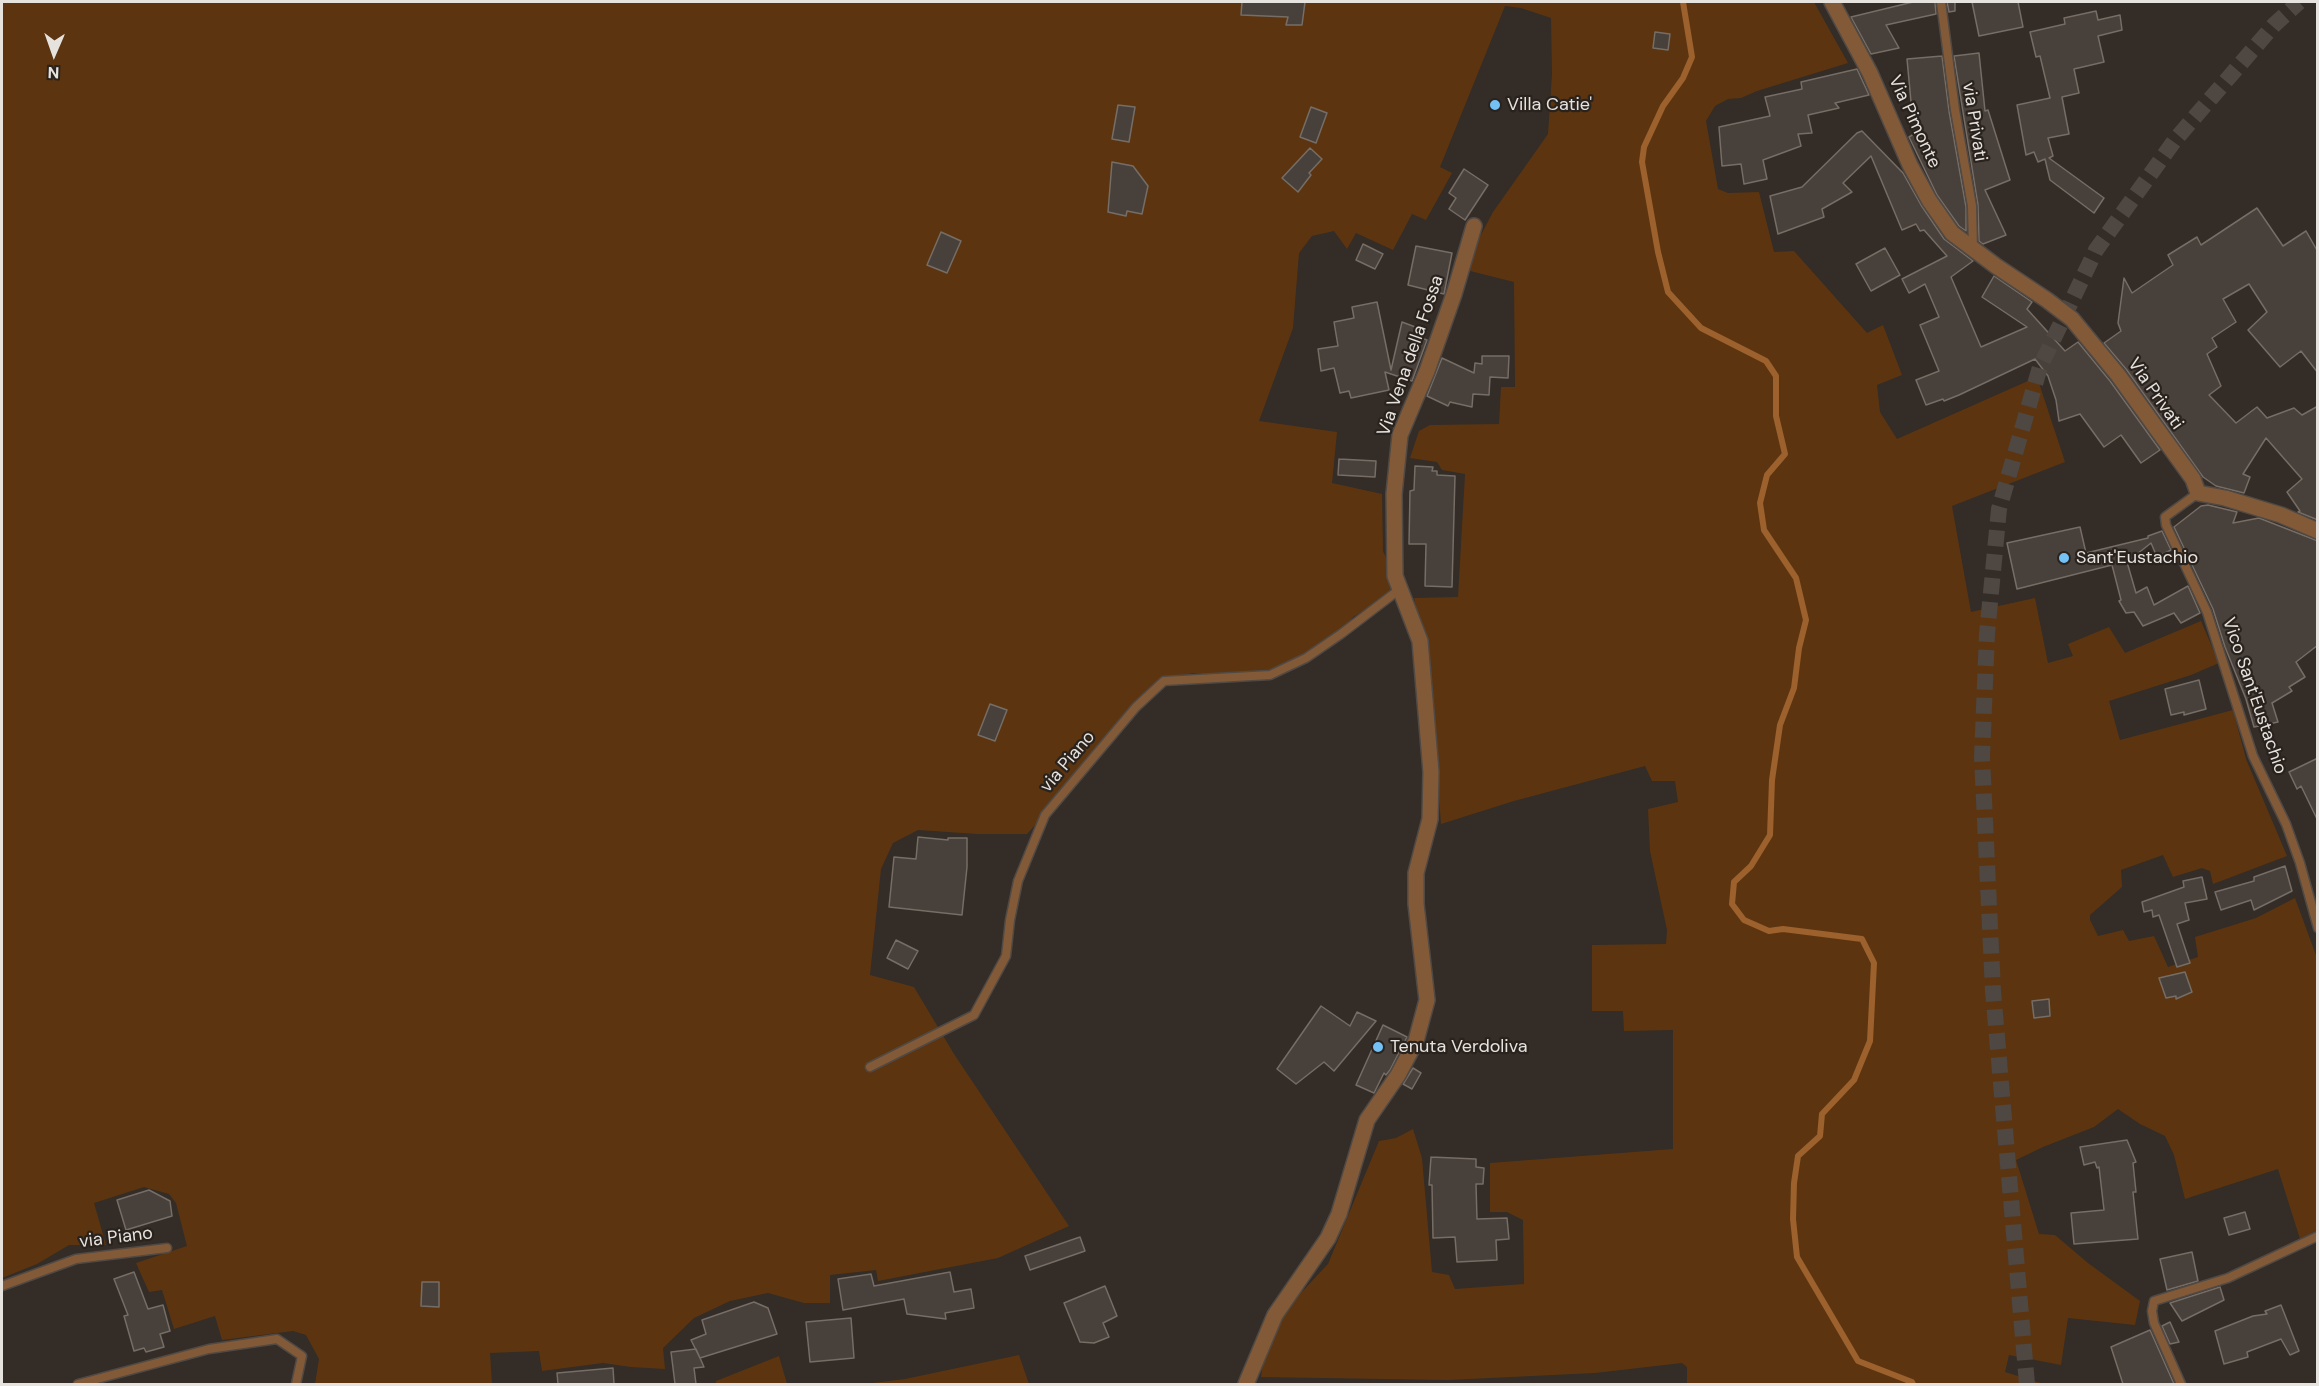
<!DOCTYPE html>
<style>
body{margin:0}
#map{position:relative;width:2319px;height:1386px;overflow:hidden;background:#332c27;font-family:"DM Sans",sans-serif}
canvas{display:block}
.frame{position:absolute;inset:0;border:3px solid #e6e2de;pointer-events:none}
.north{position:absolute;left:24px;top:24px;width:60px;height:60px;-webkit-text-stroke:4px #29221d;paint-order:stroke;rotate:182deg;font-size:16px;font-weight:700;line-height:24px;text-align:center;color:#e6e2de}
.north::after{content:'';display:block;margin:auto;width:21px;height:27px;background:#e6e2de;clip-path:polygon(50% 0,100% 100%,50% 72%,0 100%)}
</style>
<div id="map">
<canvas width="2319" height="1386"></canvas>
<div class="frame"></div>
<div class="north">N</div>
</div>
<script>
const ctx = document.querySelector('canvas').getContext('2d');
ctx.lineJoin = 'round';
function fillPath(path, color) {
  ctx.fillStyle = color;
  ctx.fill(path, 'evenodd');
}
function shape(rows) {
  const path = new Path2D();
  for (const r of rows) {
    path.moveTo(r[0], r[1]);
    for (let i = 2; i < r.length; i += 2) path.lineTo(r[i], r[i + 1]);
  }
  return path;
}
function strokePath(path, color, width, dash) {
  ctx.strokeStyle = color;
  ctx.lineWidth = width;
  ctx.lineCap = dash ? 'butt' : 'round';
  ctx.setLineDash(dash || []);
  ctx.stroke(path);
}
function write(font, color, halo, rows, align = 'center') {
  ctx.font = font + ' "DM Sans",sans-serif';
  ctx.lineWidth = 4.5;
  ctx.setLineDash([]);
  ctx.textBaseline = 'middle';
  ctx.strokeStyle = halo;
  ctx.fillStyle = color;
  for (const [text, x, y, turn = 0] of rows) {
    ctx.save();
    ctx.translate(x, y);
    ctx.rotate((+turn || 0) * Math.PI / 180);
    ctx.textAlign = isNaN(turn) ? turn : align;
    if (halo) ctx.strokeText(text, 0, 0);
    ctx.fillText(text, 0, 0);
    ctx.restore();
  }
}
fillPath(shape([
 [2,2,1814,2,1848,63,1757,91,1741,98,1728,99,1715,106,1706,121,1718,189,1728,193,1759,192,1774,252,1794,251,1867,333,1883,325,1902,375,1877,385,1880,412,1897,439,2037,377,2065,462,1952,506,1971,612,2035,598,2048,663,2073,656,2068,644,2109,627,2125,653,2201,621,2219,663,2191,675,2109,701,2120,740,2233,710,2246,759,2287,856,2213,884,2210,871,2202,868,2173,877,2163,855,2121,870,2122,887,2090,915,2090,920,2098,936,2123,930,2129,941,2154,936,2168,967,2198,957,2195,937,2256,918,2295,898,2317,958,2317,1230,2300,1239,2278,1169,2185,1199,2174,1155,2165,1136,2140,1124,2118,1109,2094,1127,2043,1147,2016,1160,2039,1234,2055,1235,2088,1263,2140,1301,2135,1325,2068,1318,2061,1365,2009,1355,2005,1372,2044,1384,1687,1384,1687,1367,1682,1363,1595,1373,1448,1380,1261,1377,1264,1354,1274,1330,1296,1298,1328,1264,1379,1141,1396,1138,1413,1129,1422,1158,1432,1272,1449,1275,1455,1289,1524,1284,1523,1220,1507,1212,1490,1212,1490,1163,1673,1149,1673,1030,1624,1031,1623,1011,1592,1011,1592,945,1666,944,1667,930,1650,851,1648,809,1678,802,1675,781,1652,781,1645,766,1514,801,1441,824,1429,669,1414,598,1458,597,1465,474,1442,470,1437,462,1410,458,1419,431,1430,425,1499,424,1501,387,1515,387,1514,282,1470,271,1475,246,1493,212,1548,134,1552,74,1551,18,1521,8,1505,6,1440,167,1452,173,1426,220,1412,214,1393,250,1356,233,1347,249,1334,231,1312,236,1299,253,1293,328,1259,421,1337,432,1332,483,1382,494,1383,551,1400,589,1353,617,1341,634,1270,675,1239,678,1193,673,1164,681,1027,834,977,834,918,830,893,843,881,869,870,975,914,987,954,1054,1069,1226,998,1258,878,1281,876,1270,830,1275,830,1303,804,1303,768,1293,730,1301,694,1318,663,1348,665,1369,631,1367,603,1363,542,1371,539,1351,490,1353,492,1384,315,1384,319,1359,306,1335,293,1331,222,1340,215,1316,174,1329,162,1290,149,1292,136,1263,187,1246,176,1203,169,1194,144,1187,94,1203,106,1245,69,1245,37,1264,2,1278],
 [1019,1355,1029,1384,864,1384,905,1379],
 [779,1356,787,1384,716,1384,716,1381]
]), '#5c3510');
strokePath(shape([
 [1683,2,1692,57,1683,78,1663,106,1644,147,1642,162,1658,252,1668,292,1701,328,1766,361,1776,376,1776,416,1785,454,1767,475,1760,503,1764,530,1796,578,1806,620,1799,648,1794,688,1780,725,1772,780,1770,835,1751,866,1734,882,1732,904,1744,920,1769,931,1783,929,1862,939,1874,963,1870,1041,1854,1080,1822,1114,1820,1136,1798,1156,1794,1183,1793,1219,1797,1257,1858,1361,1912,1382,1913,1384]
]), '#9c612c', 6);
const building = shape([
 [1242,2,1305,2,1302,25,1286,25,1288,17,1241,15,1242,2],
 [1913,2,1935,2,1936,14,1886,25,1899,48,1871,54,1851,17,1913,2],
 [1947,2,1955,2,1955,11,1949,12,1947,2],
 [1972,2,2018,2,2023,27,1979,36,1972,2],
 [2096,11,2098,20,2120,15,2122,30,2098,36,2104,62,2074,69,2079,93,2062,97,2069,134,2048,138,2053,156,2049,158,2104,198,2094,213,2050,180,2045,159,2038,162,2034,152,2026,155,2017,105,2050,98,2040,56,2036,57,2030,32,2065,24,2064,18,2096,11],
 [1655,32,1670,34,1668,50,1653,48,1655,32],
 [1979,53,1985,111,1988,110,2010,180,1985,190,2006,235,1983,244,1979,241,1978,205,1954,56,1979,53],
 [1942,56,1949,111,1966,207,1966,231,1959,226,1937,195,1909,137,1914,134,1907,59,1942,56],
 [1857,69,1869,95,1835,103,1839,108,1808,115,1812,133,1798,134,1801,146,1763,160,1767,179,1744,184,1741,164,1722,166,1719,127,1770,116,1765,97,1802,89,1801,82,1857,69],
 [1118,105,1135,107,1129,142,1112,139,1118,105],
 [1311,107,1327,113,1316,143,1300,137,1311,107],
 [1862,131,1903,173,1921,205,1944,239,1973,261,1951,277,1981,347,2027,327,1982,297,1994,276,2032,302,2027,309,2065,351,2078,342,2110,381,2160,450,2141,463,2121,435,2104,447,2080,414,2059,421,2056,400,2048,376,2035,359,1959,395,1944,401,1943,399,1926,405,1916,380,1939,371,1920,325,1939,317,1925,284,1909,293,1902,279,1947,256,1924,230,1920,231,1916,224,1902,230,1871,156,1843,183,1852,192,1822,209,1824,217,1778,234,1770,196,1802,187,1857,133,1862,131],
 [1310,148,1322,159,1309,173,1311,175,1298,192,1282,178,1310,148],
 [1112,162,1133,166,1148,186,1142,214,1127,211,1126,216,1108,212,1112,162],
 [1464,169,1488,185,1465,220,1449,209,1456,198,1449,193,1464,169],
 [2257,208,2283,246,2306,231,2318,252,2318,373,2301,351,2280,367,2248,330,2267,312,2249,284,2223,299,2236,322,2212,338,2217,347,2207,354,2221,386,2209,395,2236,423,2257,407,2267,418,2294,408,2302,415,2318,406,2318,520,2298,512,2300,511,2287,492,2302,479,2266,438,2243,474,2250,477,2244,493,2216,486,2203,477,2126,369,2104,343,2121,331,2118,323,2124,278,2132,293,2173,265,2168,255,2197,237,2201,245,2257,208],
 [941,232,961,241,947,273,927,265,941,232],
 [1363,244,1383,254,1375,269,1356,260,1363,244],
 [1416,246,1452,253,1444,294,1408,285,1416,246],
 [1885,248,1900,275,1871,291,1856,264,1885,248],
 [1377,302,1391,370,1402,322,1418,328,1415,336,1427,340,1412,381,1385,372,1389,390,1351,398,1349,391,1340,393,1334,368,1321,371,1318,349,1338,346,1334,322,1354,318,1352,307,1377,302],
 [1482,356,1509,356,1508,378,1490,377,1489,395,1473,394,1472,407,1450,402,1448,406,1427,396,1442,358,1474,373,1475,363,1482,364,1482,356],
 [1339,459,1376,461,1375,477,1338,475,1339,459],
 [1415,466,1433,467,1432,471,1437,471,1437,475,1455,476,1452,587,1425,586,1426,544,1409,544,1410,491,1414,490,1415,466],
 [2208,505,2237,512,2233,523,2259,518,2318,541,2318,645,2296,662,2305,677,2289,687,2292,691,2272,703,2278,722,2254,727,2246,699,2225,647,2213,609,2174,527,2201,506,2208,505],
 [2080,527,2086,553,2148,538,2148,536,2162,531,2171,550,2157,557,2151,543,2127,562,2136,593,2147,587,2154,605,2188,586,2200,613,2181,623,2174,613,2143,626,2134,612,2126,613,2119,601,2121,600,2112,565,2017,589,2007,543,2080,527],
 [2199,680,2206,709,2184,715,2184,712,2171,715,2165,689,2199,680],
 [990,704,1007,710,995,741,978,735,990,704],
 [2318,758,2318,821,2301,786,2297,789,2289,772,2318,758],
 [918,837,948,840,948,838,967,838,967,867,962,915,889,907,894,857,916,859,918,837],
 [2285,866,2292,891,2254,910,2251,900,2221,910,2215,892,2254,881,2254,877,2285,866],
 [2202,877,2207,899,2185,903,2189,920,2177,924,2190,963,2177,967,2159,915,2153,917,2152,910,2144,912,2142,902,2184,887,2183,881,2202,877],
 [896,940,918,951,908,969,887,958,896,940],
 [2185,972,2192,992,2176,999,2176,996,2166,998,2159,978,2185,972],
 [2049,999,2050,1016,2034,1018,2032,1001,2049,999],
 [1321,1006,1350,1026,1357,1012,1376,1021,1334,1071,1324,1062,1296,1084,1277,1069,1321,1006],
 [1383,1025,1407,1037,1390,1070,1386,1075,1384,1073,1374,1093,1356,1085,1383,1025],
 [1413,1068,1421,1073,1412,1089,1403,1084,1413,1068],
 [2127,1140,2136,1162,2133,1163,2136,1192,2133,1192,2138,1239,2074,1244,2071,1213,2104,1210,2099,1167,2097,1168,2095,1162,2084,1165,2080,1147,2127,1140],
 [1431,1157,1476,1159,1476,1167,1484,1168,1483,1184,1476,1184,1477,1219,1507,1218,1509,1239,1496,1240,1497,1260,1457,1262,1455,1237,1433,1238,1432,1185,1429,1185,1431,1157],
 [149,1190,170,1201,172,1216,126,1230,117,1200,149,1190],
 [2245,1212,2250,1229,2229,1235,2224,1218,2245,1212],
 [1080,1237,1085,1251,1030,1270,1025,1256,1080,1237],
 [2192,1252,2198,1281,2167,1290,2160,1259,2192,1252],
 [134,1272,148,1309,163,1305,170,1331,160,1334,164,1347,146,1352,144,1348,134,1351,124,1316,128,1315,114,1279,134,1272],
 [950,1272,954,1292,971,1289,974,1308,945,1313,946,1319,907,1314,904,1299,843,1310,838,1279,871,1274,874,1286,950,1272],
 [422,1282,439,1282,439,1307,421,1306,422,1282],
 [1105,1286,1117,1316,1103,1323,1109,1337,1094,1343,1080,1342,1064,1303,1105,1286],
 [2220,1287,2224,1300,2182,1321,2170,1303,2220,1287],
 [754,1302,768,1308,777,1334,700,1358,691,1340,706,1334,702,1320,754,1302],
 [2281,1305,2299,1351,2290,1355,2281,1339,2247,1352,2248,1357,2224,1364,2215,1331,2253,1316,2267,1314,2265,1311,2281,1305],
 [851,1318,854,1358,810,1362,806,1322,851,1318],
 [2170,1322,2179,1342,2170,1344,2162,1326,2170,1322],
 [2150,1330,2174,1384,2123,1384,2111,1347,2150,1330],
 [696,1349,704,1367,694,1368,696,1384,675,1384,671,1352,696,1349],
 [613,1368,614,1384,558,1384,557,1373,613,1368]
]);
fillPath(building, '#48403a');
strokePath(building, '#756d66', 1.5);
strokePath(shape([
 [2027,1384,1993,991,1982,757,1987,634,1999,509,2040,367,2096,250,2175,140,2274,25,2299,2]
]), '#4e4742', 16, [16, 8]);
const service = shape([
 [1941,2,1955,110,1972,206,1973,248],
 [2198,493,2165,517,2166,525,2207,612,2253,756,2286,824,2300,863,2318,928],
 [870,1067,974,1015,1006,956,1010,920,1018,881,1045,815,1136,707,1164,681,1270,675,1306,658,1341,634,1400,589],
 [2,1286,76,1259,167,1248],
 [78,1384,209,1349,277,1339,302,1356,296,1384],
 [2181,1384,2154,1323,2152,1311,2154,1301,2228,1278,2318,1236]
]);
const minor = shape([
 [1832,2,1870,73,1910,165,1929,200,1952,233,1996,266,2047,300,2072,319,2118,375,2193,479,2198,493,2225,498,2281,515,2318,531],
 [1246,1384,1275,1315,1328,1238,1339,1214,1367,1120,1398,1075,1416,1041,1427,1000,1416,904,1416,873,1430,819,1431,772,1420,641,1395,576,1394,494,1400,435,1427,371,1454,294,1474,226]
]);
strokePath(service, '#504944', 11);
strokePath(minor, '#504944', 18);
strokePath(service, '#835a38', 8);
strokePath(minor, '#835a38', 15);
for (const [x, y, r, color] of [
 [1495,105,6,"#73c1f5"],
 [2064,558,6,"#73c1f5"],
 [1378,1047,6,"#73c1f5"]
]) {
  const dot = new Path2D();
  dot.arc(x, y, r, 0, 2 * Math.PI);
  ctx.fillStyle = color;
  ctx.fill(dot);
  strokePath(dot, '#29221d', 2);
}
write('18px', '#e6e2de', '#29221d', [
 ["Villa Catie'",1507,105],
 ["Sant'Eustachio",2076,558],
 ["Tenuta Verdoliva",1390,1047]
], 'left');
write('18px', '#e6e2de', '#29221d', [
 ["Via Pimonte",1914,122,65],
 ["via Privati",1974,122,81],
 ["Via Vena della Fossa",1411,356,-71],
 ["Via Privati",2155,394,55],
 ["Vico Sant'Eustachio",2254,696,71],
 ["via Piano",1068,762,-50],
 ["via Piano",116,1238,-7]
]);
</script>
